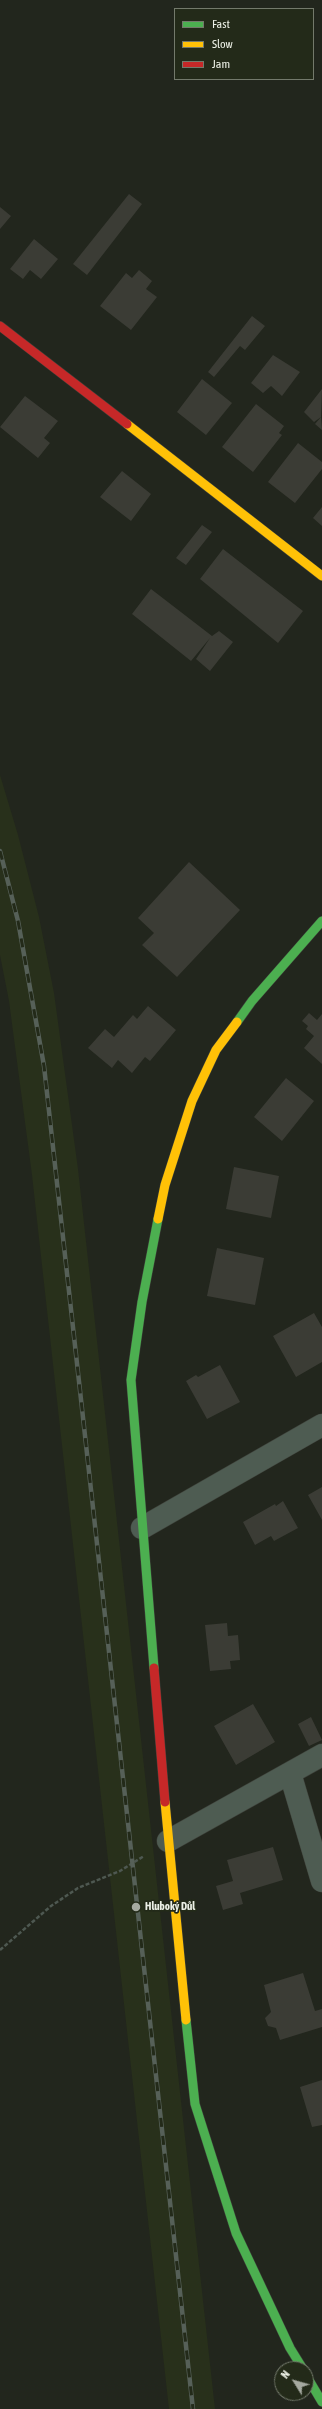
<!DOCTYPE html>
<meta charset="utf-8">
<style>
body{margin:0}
#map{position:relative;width:322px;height:2409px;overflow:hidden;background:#22261d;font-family:"Asap Condensed",sans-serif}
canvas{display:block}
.legend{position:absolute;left:174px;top:8px;width:140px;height:72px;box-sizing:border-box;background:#232a19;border:1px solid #73796b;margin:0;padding:5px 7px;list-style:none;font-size:12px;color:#ecf0e6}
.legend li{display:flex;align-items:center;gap:8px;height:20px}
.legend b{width:20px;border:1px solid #73796b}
.north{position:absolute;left:274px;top:2361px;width:40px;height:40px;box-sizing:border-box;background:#232a19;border:1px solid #73796b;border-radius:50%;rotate:307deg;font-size:11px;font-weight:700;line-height:16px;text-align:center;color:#ecf0e6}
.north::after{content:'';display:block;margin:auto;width:14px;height:18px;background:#a5a9a0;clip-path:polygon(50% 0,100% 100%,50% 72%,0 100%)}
</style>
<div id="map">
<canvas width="322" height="2409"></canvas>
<ul class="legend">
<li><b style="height:5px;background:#4caf50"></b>Fast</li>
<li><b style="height:5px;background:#ffc107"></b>Slow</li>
<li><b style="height:5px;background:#c62828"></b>Jam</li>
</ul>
<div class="north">N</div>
</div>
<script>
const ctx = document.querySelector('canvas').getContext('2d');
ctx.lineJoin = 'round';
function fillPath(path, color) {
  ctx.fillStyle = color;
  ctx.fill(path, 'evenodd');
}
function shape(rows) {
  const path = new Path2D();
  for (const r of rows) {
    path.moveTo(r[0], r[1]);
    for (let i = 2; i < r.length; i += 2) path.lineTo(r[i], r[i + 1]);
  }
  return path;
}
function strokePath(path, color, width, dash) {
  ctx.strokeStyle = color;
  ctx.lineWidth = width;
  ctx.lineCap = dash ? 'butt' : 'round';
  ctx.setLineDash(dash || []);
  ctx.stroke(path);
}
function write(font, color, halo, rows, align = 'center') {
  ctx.font = font + ' "Asap Condensed",sans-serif';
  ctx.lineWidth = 3.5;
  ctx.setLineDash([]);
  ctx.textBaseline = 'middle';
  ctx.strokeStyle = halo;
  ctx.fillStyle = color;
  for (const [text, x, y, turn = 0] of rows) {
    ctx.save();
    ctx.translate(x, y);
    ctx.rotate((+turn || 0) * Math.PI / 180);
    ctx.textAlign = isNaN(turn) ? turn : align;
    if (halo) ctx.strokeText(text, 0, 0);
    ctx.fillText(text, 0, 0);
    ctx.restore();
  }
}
fillPath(shape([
 [0,775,18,835,39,917,54,993,78,1169,215,2409,169,2409,32,1175,9,1001,0,955]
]), '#28301b');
fillPath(shape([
 [129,194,142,204,87,275,73,264],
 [0,207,11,216,0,229],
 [34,239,58,259,41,279,30,270,23,279,10,269],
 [139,270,152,281,146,289,157,297,131,330,100,306,126,273,132,278],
 [252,316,265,326,245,350,240,346,214,377,208,372],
 [273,355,300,372,282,396,271,386,263,393,251,383],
 [202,379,232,403,206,435,177,412],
 [322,389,321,417,322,430,315,424,321,417,314,422,304,412],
 [25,396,58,421,44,438,50,443,38,458,0,427],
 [256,404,284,426,279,433,282,435,253,472,222,447],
 [298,443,322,462,322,469,295,503,268,482],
 [122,471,151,494,131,521,100,497],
 [322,507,322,526,313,518],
 [202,525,212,532,186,565,176,558],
 [223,549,303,611,278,643,200,579],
 [151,589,212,636,219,631,233,642,210,671,196,659,210,638,191,661,132,614],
 [189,862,240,910,177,977,142,945,154,933,138,918],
 [148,1006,176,1030,150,1061,145,1057,132,1073,118,1060,112,1068,88,1048,105,1029,114,1037,133,1015,137,1019],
 [309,1013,317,1020,322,1014,322,1064,304,1048,314,1036,306,1029,308,1026,302,1021],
 [286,1078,314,1101,282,1141,254,1117],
 [234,1167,279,1176,271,1218,226,1209],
 [217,1248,264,1258,255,1305,207,1296],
 [314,1313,322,1327,322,1362,296,1377,273,1336],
 [220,1365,240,1402,207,1419,186,1381,196,1375,198,1377],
 [322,1487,322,1520,308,1495],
 [283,1501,298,1528,274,1541,271,1536,255,1545,243,1522,275,1504,276,1506],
 [227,1623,228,1636,238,1635,240,1660,230,1661,231,1669,210,1671,205,1625],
 [253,1704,275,1742,236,1765,214,1726],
 [311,1717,322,1740,309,1746,298,1724],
 [273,1847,283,1880,240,1893,243,1904,223,1910,216,1886,233,1881,227,1860],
 [303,1973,315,2011,322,2009,322,2027,280,2040,276,2028,268,2026,265,2018,271,2012,264,1985],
 [322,2080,322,2125,312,2127,300,2087]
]), '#3b3c35');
const street = shape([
 [142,1528,322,1425],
 [290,1773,322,1881],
 [168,1841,322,1755]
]);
const fast = shape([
 [237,1022,252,1001,322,921],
 [154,1668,131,1380,142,1302,158,1219],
 [186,2020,195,2104,236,2233,290,2348,303,2369],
 [306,2375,322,2402]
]);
const slow = shape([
 [127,424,322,576],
 [158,1219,165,1185,192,1101,216,1050,237,1022],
 [165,1802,186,2020]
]);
const jam = shape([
 [0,326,127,424],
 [154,1668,165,1802]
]);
strokePath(street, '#3e413a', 23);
strokePath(fast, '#3e413a', 10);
strokePath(slow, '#3e413a', 10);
strokePath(jam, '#3e413a', 10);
strokePath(shape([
 [0,1950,51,1906,78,1888,120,1871,144,1856]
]), '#4e5851', 2.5, [4, 2]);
strokePath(street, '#4e5c52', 22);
strokePath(fast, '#4caf50', 9);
strokePath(slow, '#ffc107', 9);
strokePath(jam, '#c62828', 9);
const rail = shape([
 [0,851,18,921,44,1066,193,2409]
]);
strokePath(rail, '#566058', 4.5);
strokePath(rail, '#232a19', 3, [9]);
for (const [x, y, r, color] of [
 [136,1907,5,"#a5a9a0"]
]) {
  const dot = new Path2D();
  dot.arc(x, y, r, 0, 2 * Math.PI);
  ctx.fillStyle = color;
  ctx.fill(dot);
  strokePath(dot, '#232a19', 1.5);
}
write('bold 11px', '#ecf0e6', '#232a19', [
 ["Hluboký Důl",145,1907]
], 'left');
</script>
